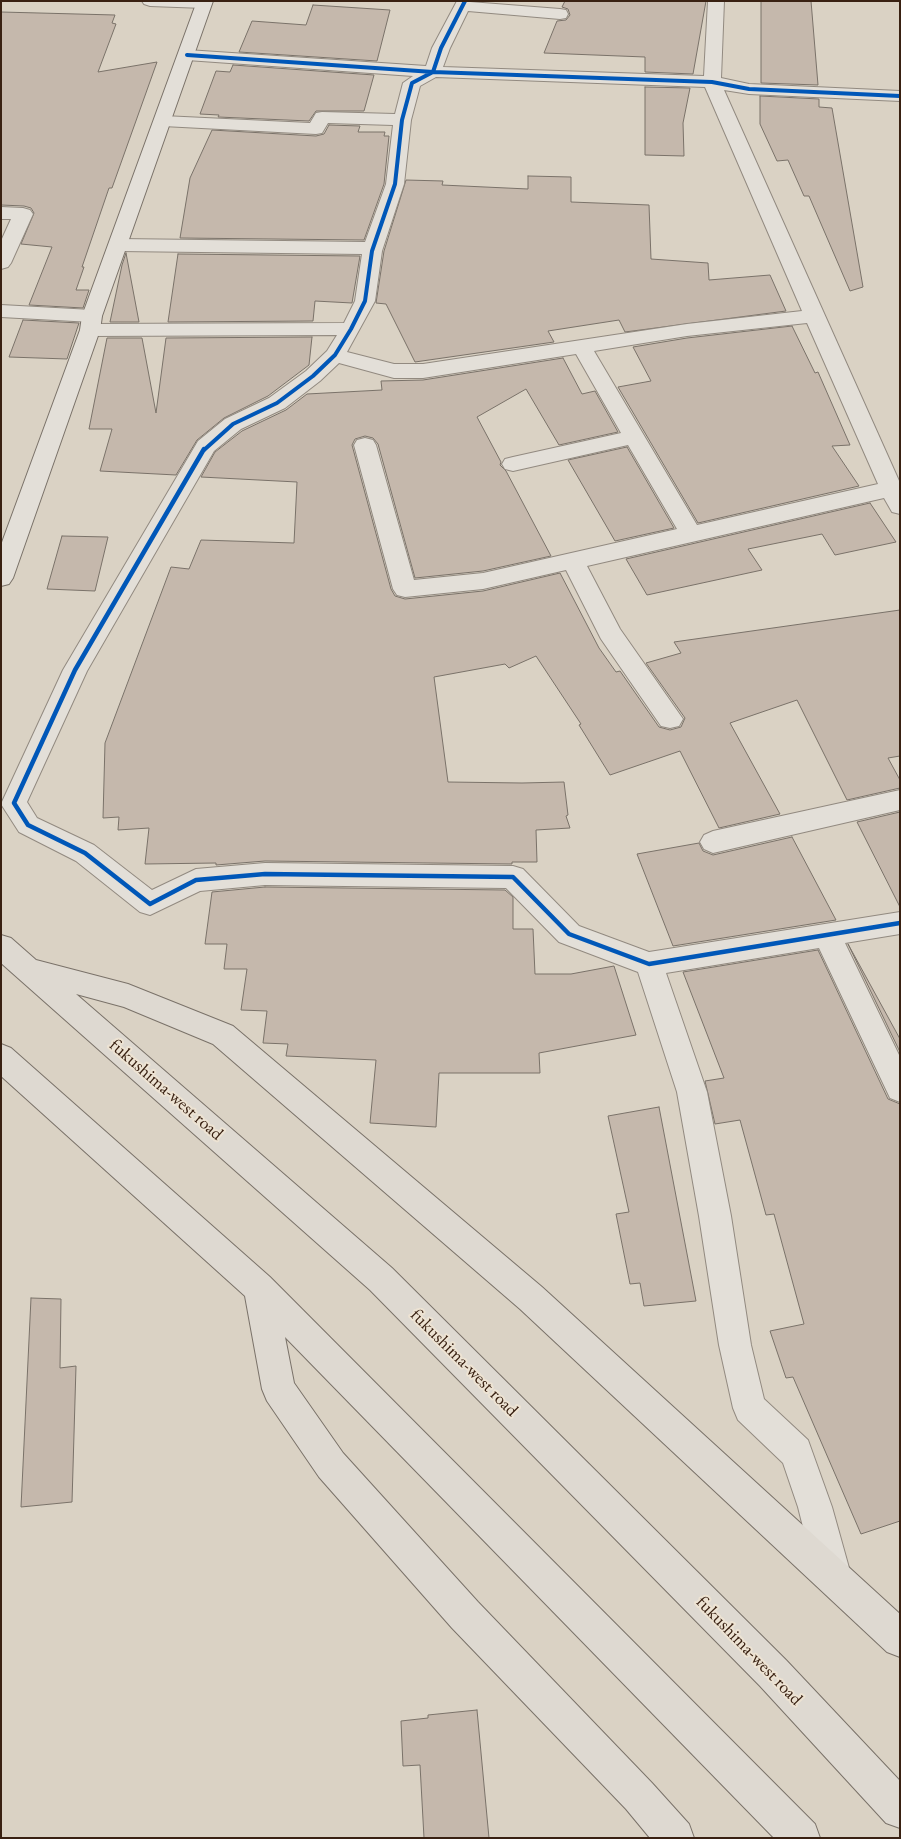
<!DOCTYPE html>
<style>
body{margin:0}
#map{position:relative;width:901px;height:1839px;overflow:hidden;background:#dad2c4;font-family:"EB Garamond",serif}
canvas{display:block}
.frame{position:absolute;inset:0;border:2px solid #392112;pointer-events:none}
</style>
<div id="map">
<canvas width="901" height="1839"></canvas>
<div class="frame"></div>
</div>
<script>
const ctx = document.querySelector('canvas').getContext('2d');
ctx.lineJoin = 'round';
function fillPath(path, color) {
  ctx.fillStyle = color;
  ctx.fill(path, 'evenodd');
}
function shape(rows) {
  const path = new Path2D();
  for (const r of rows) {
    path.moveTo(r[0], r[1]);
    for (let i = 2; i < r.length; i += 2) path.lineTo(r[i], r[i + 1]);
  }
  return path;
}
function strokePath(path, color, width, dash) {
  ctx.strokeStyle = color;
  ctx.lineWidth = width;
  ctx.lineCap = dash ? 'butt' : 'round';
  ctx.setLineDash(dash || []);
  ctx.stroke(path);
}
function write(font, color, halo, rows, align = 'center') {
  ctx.font = font + ' "EB Garamond",serif';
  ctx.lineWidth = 4;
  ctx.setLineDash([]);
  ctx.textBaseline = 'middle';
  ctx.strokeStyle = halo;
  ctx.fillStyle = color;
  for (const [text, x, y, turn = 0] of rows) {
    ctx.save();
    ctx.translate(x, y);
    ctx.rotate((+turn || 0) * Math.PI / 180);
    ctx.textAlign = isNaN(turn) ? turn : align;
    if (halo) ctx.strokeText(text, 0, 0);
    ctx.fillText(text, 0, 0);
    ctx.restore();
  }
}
const building = shape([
 [565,1,706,1,693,74,645,72,645,57,544,53,557,21,566,20,570,15,568,9,562,7,565,1],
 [761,1,811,1,818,85,761,83,761,1],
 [313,5,390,10,377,61,239,52,252,21,306,25,313,5],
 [1,12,115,15,112,23,116,24,98,72,157,62,112,188,109,188,82,267,84,267,76,290,89,290,83,308,29,305,52,247,21,244,34,213,31,208,24,206,1,205,1,12],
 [233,65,374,75,364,111,316,111,309,121,218,117,219,115,200,114,216,71,230,72,233,65],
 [645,87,690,88,683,123,684,156,645,155,645,87],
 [760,96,819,99,819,107,832,108,863,287,850,291,809,196,804,196,788,160,777,161,760,124,760,96],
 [329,125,360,126,358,132,385,132,384,136,389,136,384,184,364,240,180,238,190,178,212,130,316,136,324,134,329,125],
 [528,176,571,177,571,202,649,205,651,259,708,263,709,280,770,275,786,311,625,332,619,320,548,331,554,342,415,362,386,304,376,303,384,251,406,180,443,181,442,185,528,189,528,176],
 [126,253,139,322,110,322,122,265,126,253],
 [178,254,360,256,352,303,315,301,313,321,168,322,178,254],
 [23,320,79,323,67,359,9,357,23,320],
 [792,326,815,373,818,372,850,445,832,446,859,486,698,523,618,387,651,381,633,347,687,338,792,326],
 [312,337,309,365,268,396,224,418,197,440,176,475,100,471,112,429,89,429,107,338,142,338,156,413,166,338,312,337],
 [563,358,582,394,595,391,618,432,559,445,526,389,477,417,501,462,500,465,506,471,551,556,483,571,415,578,378,444,373,438,365,436,355,439,352,445,391,589,395,596,405,599,483,591,560,573,599,648,616,672,620,671,659,727,670,730,681,727,685,718,646,663,681,653,674,642,900,610,900,756,888,758,900,780,900,788,847,800,797,700,730,723,780,814,719,828,680,751,610,775,579,725,581,724,536,656,509,668,505,664,434,677,448,782,522,783,564,782,568,815,566,816,570,828,536,830,537,862,512,862,512,864,265,861,216,865,216,863,145,864,149,828,118,830,119,817,103,818,105,743,171,567,189,569,201,540,294,543,297,482,201,477,215,452,242,431,286,410,307,394,382,390,381,381,423,380,563,358],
 [627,447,674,528,615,541,568,460,627,447],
 [870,503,896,542,835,555,822,534,748,549,762,570,647,595,626,559,870,503],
 [62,536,108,537,95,591,47,589,62,536],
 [900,812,900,907,857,822,900,812],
 [792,837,836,920,673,946,637,854,699,843,703,851,713,855,792,837],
 [265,887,505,890,513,897,513,929,533,929,535,974,571,974,614,966,636,1035,539,1053,540,1073,439,1073,436,1127,370,1123,376,1060,286,1056,288,1044,263,1043,267,1011,241,1010,247,969,224,969,227,944,205,944,212,892,265,887],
 [848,944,900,1039,900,1052,848,944],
 [818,950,888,1099,900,1104,900,1521,861,1534,793,1377,786,1378,770,1331,804,1324,774,1214,766,1215,740,1120,715,1124,705,1081,724,1078,683,972,818,950],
 [659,1107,696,1301,644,1306,640,1283,630,1284,616,1214,629,1212,608,1116,659,1107],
 [31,1298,61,1299,60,1368,76,1366,72,1502,21,1507,31,1298],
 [477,1710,489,1838,424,1838,420,1765,403,1766,401,1721,428,1718,428,1715,477,1710]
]);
fillPath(building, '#c5b8ac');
strokePath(building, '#7a7269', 1);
const street = shape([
 [142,1,211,1,212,3,210,6,204,8,150,6,144,4,142,1],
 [457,1,560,9,566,10,568,14,566,18,560,19,468,11,450,48,443,67,704,76,708,1,724,1,721,78,749,84,900,91,900,101,749,94,724,90,900,483,900,514,892,512,884,498,587,566,620,629,683,719,679,726,670,728,661,726,601,639,566,570,483,589,405,597,397,595,393,589,354,445,357,440,365,438,373,440,376,445,414,580,483,573,677,529,628,445,513,471,505,469,502,464,505,459,513,457,621,433,576,354,423,378,394,378,339,363,320,381,285,408,241,429,214,451,87,671,27,802,37,818,94,845,152,890,196,869,265,863,513,866,523,869,579,926,649,952,900,912,900,934,845,943,900,1057,900,1102,890,1098,819,948,666,973,707,1092,731,1216,751,1345,764,1399,808,1440,832,1507,851,1575,846,1588,833,1593,820,1588,815,1575,798,1507,783,1463,738,1420,733,1408,719,1345,699,1216,677,1092,638,972,559,942,506,888,265,885,200,891,150,915,140,912,76,861,19,832,1,804,63,670,198,441,225,419,269,398,306,371,327,351,337,335,90,336,83,334,80,330,83,326,90,324,344,323,355,301,362,254,119,251,112,249,109,245,112,241,119,239,365,242,386,184,393,125,328,123,322,133,316,134,163,126,157,125,154,121,157,117,163,116,310,123,316,113,322,112,395,114,403,83,413,76,187,60,181,59,178,55,181,51,187,50,426,66,432,48,457,1],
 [436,77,705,87,802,311,687,324,423,364,394,364,347,352,375,301,382,251,404,184,411,120,420,86,436,77],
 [807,323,878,484,697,525,594,351,687,336,807,323],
 [1,207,23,208,30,210,33,214,11,263,8,267,1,269,1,241,11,219,1,219,1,207],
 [1,305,92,310,99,312,102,316,99,320,92,322,1,317,1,305],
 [900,790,900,810,713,853,704,849,700,842,704,835,713,831,900,790]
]);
const secondary = shape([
 [197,1,213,1,102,316,100,330,13,578,9,584,1,586,1,545,80,330,82,316,197,1]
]);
const highway = shape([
 [1,935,11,938,36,960,128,984,233,1026,542,1287,900,1614,900,1657,887,1652,520,1309,213,1044,124,1007,76,994,392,1268,786,1660,900,1781,900,1828,886,1823,760,1686,370,1290,1,963,1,935],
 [1,1044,11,1048,270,1277,815,1824,820,1838,774,1838,285,1337,294,1383,343,1453,478,1602,652,1783,689,1824,694,1838,650,1838,626,1809,452,1628,319,1477,267,1401,262,1389,245,1296,1,1076,1,1044]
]);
strokePath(street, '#928a80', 2);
strokePath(secondary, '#7a7269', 2);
strokePath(highway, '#7a7269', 2);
fillPath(street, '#e3dfd8');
fillPath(secondary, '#e3dfd8');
fillPath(highway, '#ded9d1');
strokePath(shape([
 [187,55,433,72,712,82,749,89,900,96],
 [204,450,233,424,277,403,313,376,335,355,351,329,365,301,372,251,395,184,402,120,412,83,433,72,441,48,465,1]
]), '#0057b8', 4);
strokePath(shape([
 [204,449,75,670,14,803,28,825,85,853,150,904,196,880,265,874,513,877,569,934,649,964,900,923]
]), '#0057b8', 4.5);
write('18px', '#392112', '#ede3d3', [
 ["fukushima-west road",166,1090,41],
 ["fukushima-west road",464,1363,45],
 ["fukushima-west road",749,1651,46]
]);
</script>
